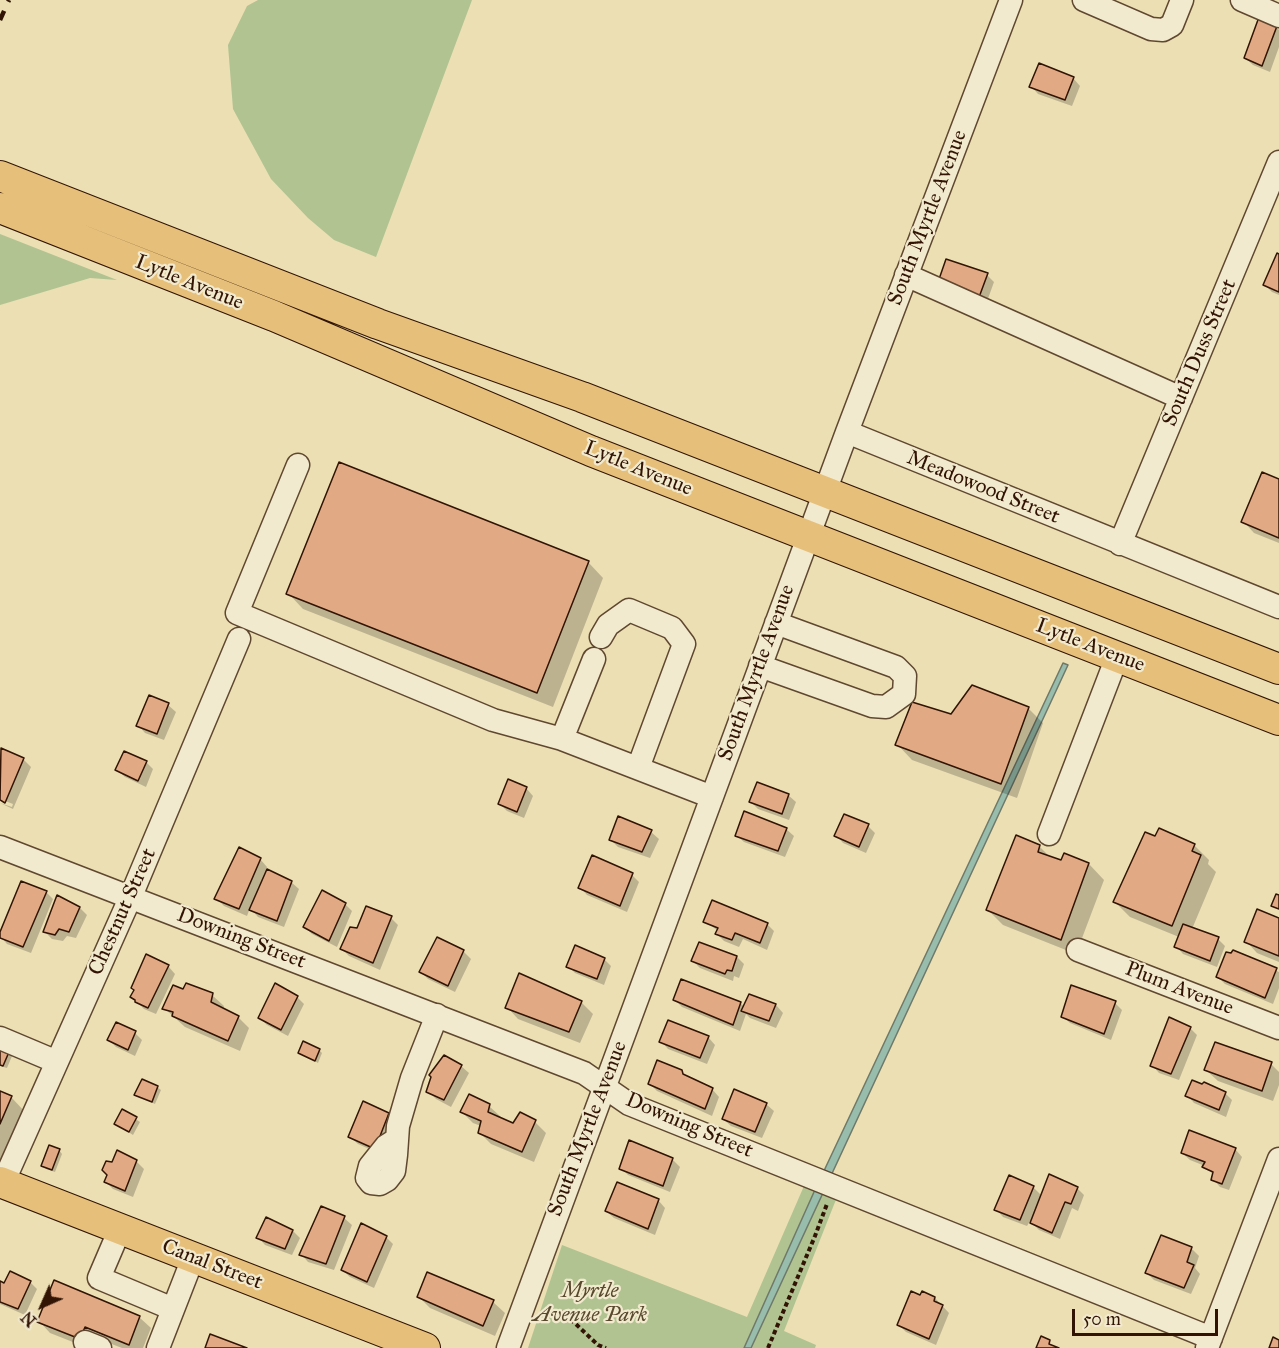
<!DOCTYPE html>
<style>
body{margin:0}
#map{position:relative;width:1279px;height:1348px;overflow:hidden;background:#ebdfb3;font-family:"IM FELL Great Primer",serif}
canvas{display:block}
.north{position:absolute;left:12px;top:1276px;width:60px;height:60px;-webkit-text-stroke:4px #f2eace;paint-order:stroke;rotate:225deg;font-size:16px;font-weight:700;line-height:24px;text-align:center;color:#321404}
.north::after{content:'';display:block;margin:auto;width:21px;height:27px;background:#321404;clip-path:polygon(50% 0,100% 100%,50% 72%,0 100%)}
.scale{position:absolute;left:1072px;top:1309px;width:146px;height:27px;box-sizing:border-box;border:3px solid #321404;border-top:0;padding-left:8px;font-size:18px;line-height:21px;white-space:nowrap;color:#321404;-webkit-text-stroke:4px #f2eace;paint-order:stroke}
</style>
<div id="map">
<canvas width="1279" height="1348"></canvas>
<div class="north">N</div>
<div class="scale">50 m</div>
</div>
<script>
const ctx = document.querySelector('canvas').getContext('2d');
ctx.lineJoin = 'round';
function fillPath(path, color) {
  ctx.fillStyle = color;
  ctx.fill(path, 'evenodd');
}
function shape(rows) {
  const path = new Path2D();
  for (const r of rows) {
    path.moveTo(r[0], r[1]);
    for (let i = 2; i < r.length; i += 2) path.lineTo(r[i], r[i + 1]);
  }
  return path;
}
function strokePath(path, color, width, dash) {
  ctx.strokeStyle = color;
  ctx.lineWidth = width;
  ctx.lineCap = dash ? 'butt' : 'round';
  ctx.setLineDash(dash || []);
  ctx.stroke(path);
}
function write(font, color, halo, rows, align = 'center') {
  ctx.font = font + ' "IM FELL Great Primer",serif';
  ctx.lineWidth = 4.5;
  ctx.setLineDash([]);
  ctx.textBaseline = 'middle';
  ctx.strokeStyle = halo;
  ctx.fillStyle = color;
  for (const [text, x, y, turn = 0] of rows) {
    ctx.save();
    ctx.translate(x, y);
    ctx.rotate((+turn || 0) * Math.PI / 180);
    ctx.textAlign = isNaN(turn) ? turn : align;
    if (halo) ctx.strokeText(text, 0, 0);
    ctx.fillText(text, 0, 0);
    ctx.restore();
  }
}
fillPath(shape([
 [258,0,472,0,376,257,334,240,308,218,271,179,233,109,228,45,247,6],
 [0,234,117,280,90,278,0,305],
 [804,1186,837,1197,784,1331,816,1345,815,1348,528,1348,562,1245,747,1317]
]), '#b1c391');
const water = shape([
 [1063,663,1068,665,751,1348,744,1348,814,1192,1063,663]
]);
fillPath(water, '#98bdac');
strokePath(water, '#6f7969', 1.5);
fillPath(shape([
 [1276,27,1279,30,1279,47,1270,72,1253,65,1245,58],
 [1073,78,1080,86,1072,106,1038,94,1031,86],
 [1279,256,1279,295,1272,292,1265,285],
 [987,275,994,282,985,307,946,292],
 [1279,481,1279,543,1254,533,1243,521],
 [588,562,603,578,553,707,303,609,288,593],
 [168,705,176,712,164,740,145,733,138,725],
 [1028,708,1043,723,1017,798,912,760,897,744,951,716],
 [2,750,23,759,31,767,13,809,0,803,12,807,13,804,0,799,0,755],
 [146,762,153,769,146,787,125,777,117,770],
 [526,788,533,796,524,818,507,811,500,804],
 [788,795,796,802,789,820,758,809,751,802],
 [619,818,651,832,659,839,650,858,618,847,611,840],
 [868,826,875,833,866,853,843,843,836,835],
 [786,829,794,836,785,857,744,842,736,835],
 [1156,838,1194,845,1209,860,1208,864,1216,872,1192,929,1218,939,1225,946,1217,967,1183,954,1176,946,1179,937,1130,917,1115,902],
 [1039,846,1052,859,1062,862,1065,855,1089,864,1104,880,1076,954,1003,925,988,910],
 [260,859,267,867,266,871,291,882,299,889,284,927,258,917,250,908,247,916,224,906,216,898],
 [632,875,639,882,627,912,587,895,580,887],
 [46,892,53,899,31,953,7,944,0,936],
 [58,897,80,908,87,915,76,938,67,936,63,941,52,939,45,932],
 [345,904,352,911,337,947,312,934,305,927],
 [391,918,398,925,380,970,349,956,342,949,358,930],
 [1279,920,1279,962,1257,953,1246,941],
 [705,921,767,924,774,931,767,950,743,939,739,947,724,941,716,933,718,931],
 [463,951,471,959,455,992,428,979,421,972],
 [1233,952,1279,972,1279,988,1273,1004,1225,984,1218,977],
 [737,957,744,964,739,978,734,976,733,981,700,968,693,961],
 [604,959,611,966,604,985,575,973,568,966],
 [168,966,175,974,156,1014,144,1009,132,997],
 [520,975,582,1003,593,1014,580,1043,518,1019,507,1007],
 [184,991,212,995,224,1006,223,1010,238,1017,249,1028,240,1051,185,1027,164,1008],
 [750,995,776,1005,783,1013,776,1028,750,1018,746,1014,740,1031,682,1007,675,1000,740,1003,745,1007],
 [297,997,304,1004,288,1036,267,1025,260,1018],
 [1115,1003,1122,1010,1111,1040,1070,1023,1062,1016],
 [1190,1028,1197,1035,1179,1080,1159,1073,1152,1065],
 [135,1033,142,1040,135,1056,116,1047,109,1040],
 [708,1037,715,1045,707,1064,668,1049,661,1041],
 [0,1049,12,1056,7,1068,0,1066],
 [319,1050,322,1053,318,1063,300,1052],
 [1271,1064,1279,1072,1279,1085,1273,1101,1218,1081,1206,1070],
 [461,1066,469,1073,451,1107,436,1099,428,1091],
 [681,1072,687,1078,712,1089,719,1097,712,1116,657,1091,650,1084],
 [157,1087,161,1090,155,1104,136,1095],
 [0,1092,11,1097,26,1113,5,1161,0,1159],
 [1225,1093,1232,1100,1226,1117,1194,1103,1187,1095],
 [766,1104,774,1111,762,1138,731,1126,723,1119],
 [489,1106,501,1117,500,1119,514,1125,535,1122,546,1133,534,1162,491,1144,479,1132,481,1126,473,1123,462,1112],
 [123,1111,140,1122,133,1135,116,1124],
 [388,1114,395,1121,383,1155,358,1144,350,1137],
 [630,1142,673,1160,680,1167,670,1192,628,1175,621,1168],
 [1235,1149,1242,1157,1229,1190,1220,1187,1213,1179,1214,1175,1205,1166,1190,1160,1182,1153],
 [59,1150,62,1154,55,1172,46,1169,43,1165],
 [118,1152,137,1162,144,1169,133,1197,113,1189,106,1182],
 [1033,1187,1042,1196,1077,1188,1084,1195,1078,1211,1072,1208,1060,1239,1039,1230,1030,1221,1027,1226,1003,1217,996,1209],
 [658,1200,665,1208,655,1235,614,1218,606,1211],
 [322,1208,344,1218,352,1225,334,1270,308,1262,301,1254],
 [293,1231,300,1238,292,1255,265,1245,258,1237],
 [386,1237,393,1244,374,1288,350,1277,342,1270],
 [1191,1248,1199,1256,1195,1268,1200,1274,1191,1294,1154,1280,1147,1273],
 [30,1282,37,1289,25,1315,0,1304,0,1283,4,1285],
 [419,1297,493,1302,505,1313,495,1336,430,1308],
 [920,1297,935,1298,949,1313,936,1345,906,1332,899,1325],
 [139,1317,151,1328,143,1348,122,1348,96,1338,88,1348,50,1333,39,1321]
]), '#0003');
const building = shape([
 [1259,17,1277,26,1262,66,1244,58,1259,17],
 [1039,63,1074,77,1065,100,1029,87,1039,63],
 [1277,253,1279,254,1279,292,1263,285,1277,253],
 [946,259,988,273,978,300,937,285,946,259],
 [339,462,589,561,537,693,286,594,339,462],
 [1262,472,1279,479,1279,538,1241,522,1262,472],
 [972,685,1029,707,1001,784,895,745,912,702,951,714,972,685],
 [149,695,169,703,157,734,136,726,149,695],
 [1,748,24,758,5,803,0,800,1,748],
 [124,751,147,761,138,781,115,770,124,751],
 [508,779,527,787,517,812,498,804,508,779],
 [757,782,789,794,782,814,749,802,757,782],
 [744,811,787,828,778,851,735,836,744,811],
 [844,814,869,824,859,847,834,836,844,814],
 [618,816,652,830,642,852,609,840,618,816],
 [1159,828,1195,844,1192,851,1201,855,1172,926,1113,902,1145,832,1155,836,1159,828],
 [1016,835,1040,845,1038,852,1061,860,1064,853,1089,863,1061,940,986,910,1016,835],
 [239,847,261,858,239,909,214,899,239,847],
 [592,855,633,873,620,906,578,888,592,855],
 [267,869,292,881,277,921,249,910,267,869],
 [21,881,47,891,23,947,0,938,0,932,21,881],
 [322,890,346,903,329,941,303,927,322,890],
 [1276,894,1279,895,1279,909,1271,906,1276,894],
 [57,895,80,907,69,932,59,929,55,935,43,932,57,895],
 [712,900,768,923,760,943,735,933,732,940,715,934,718,928,703,922,712,900],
 [366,906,392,916,373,963,340,949,350,927,357,928,366,906],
 [1257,909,1279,918,1279,956,1244,942,1257,909],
 [1183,924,1219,937,1210,961,1174,947,1183,924],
 [437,937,464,950,448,986,419,972,437,937],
 [699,942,737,956,732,971,727,970,725,974,691,961,699,942],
 [575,945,605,958,597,979,566,967,575,945],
 [1233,950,1277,968,1265,998,1216,977,1226,952,1231,953,1233,950],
 [146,954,169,965,148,1008,135,1002,135,1000,130,997,134,990,131,988,146,954],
 [519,973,582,1001,569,1032,505,1008,519,973],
 [681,979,741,1002,733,1025,673,1000,681,979],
 [186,983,213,993,211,1002,239,1016,228,1041,172,1016,173,1012,162,1009,173,985,183,989,186,983],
 [275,983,298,996,281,1030,258,1018,275,983],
 [1071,985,1116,1001,1104,1034,1061,1017,1071,985],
 [749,994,776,1004,769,1021,741,1011,749,994],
 [1169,1017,1191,1027,1171,1074,1150,1066,1169,1017],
 [668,1020,709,1036,700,1058,659,1042,668,1020],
 [116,1022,136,1031,128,1050,107,1040,116,1022],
 [303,1041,320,1049,315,1061,298,1053,303,1041],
 [1215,1042,1272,1062,1262,1091,1204,1070,1215,1042],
 [0,1048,9,1052,3,1066,0,1065,0,1048],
 [444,1055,462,1065,444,1100,426,1092,431,1077,429,1075,444,1055],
 [657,1060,682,1070,683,1074,713,1088,705,1109,648,1084,657,1060],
 [142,1079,158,1086,152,1102,134,1095,142,1079],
 [1192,1080,1202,1084,1204,1082,1226,1092,1219,1110,1185,1096,1192,1080],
 [734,1089,767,1103,755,1132,722,1119,734,1089],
 [0,1091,12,1096,0,1124,0,1091],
 [469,1094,490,1104,488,1112,513,1123,520,1112,536,1120,522,1152,478,1133,481,1121,460,1112,469,1094],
 [363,1101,389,1113,375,1149,348,1137,363,1101],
 [122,1109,137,1117,129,1132,114,1124,122,1109],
 [1189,1130,1236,1148,1222,1184,1211,1180,1213,1172,1202,1167,1205,1162,1181,1153,1189,1130],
 [629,1140,673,1158,663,1186,619,1169,629,1140],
 [49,1145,60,1149,52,1170,41,1166,49,1145],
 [117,1150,137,1160,125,1191,104,1182,107,1175,102,1170,106,1161,112,1162,117,1150],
 [1049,1174,1078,1187,1071,1204,1065,1202,1052,1233,1030,1223,1049,1174],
 [1009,1175,1034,1186,1020,1220,994,1210,1009,1175],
 [617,1182,659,1199,648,1229,605,1211,617,1182],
 [321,1206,345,1216,326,1264,299,1255,321,1206],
 [266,1217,293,1230,285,1249,256,1238,266,1217],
 [361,1223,387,1236,367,1282,341,1270,361,1223],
 [1161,1235,1192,1247,1187,1262,1194,1265,1184,1288,1145,1273,1161,1235],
 [10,1271,31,1281,18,1309,0,1302,0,1281,4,1283,10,1271],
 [427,1272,494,1300,483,1326,417,1297,427,1272],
 [54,1280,140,1316,129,1345,85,1327,80,1339,37,1322,54,1280],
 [911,1291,920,1295,922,1291,935,1297,934,1301,943,1305,929,1339,897,1325,911,1291],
 [210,1334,247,1348,205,1348,210,1334],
 [1041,1336,1050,1340,1049,1344,1059,1348,1036,1348,1041,1336],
 [1273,1337,1279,1340,1279,1348,1269,1348,1273,1337]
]);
fillPath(building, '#e1aa84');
strokePath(building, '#321404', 1.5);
const minor = shape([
 [1084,0,1151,29,1163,30,1172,25,1182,0],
 [1242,0,1279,16],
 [906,275,1181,398],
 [847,432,1279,607],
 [298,465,237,613,493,720,562,739,712,797],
 [1120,544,1279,162],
 [601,637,608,625,629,610,672,628,684,644,638,768],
 [760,666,872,706,886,707,904,694,905,676,896,667,776,623],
 [562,739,594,659],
 [1049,834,1117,657],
 [0,847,584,1073,629,1104,1211,1338],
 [1078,950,1279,1028],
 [0,1038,57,1062],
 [397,1139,386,1146,370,1166,367,1178,371,1183,380,1184,387,1180,394,1171,396,1155,398,1126,412,1078,437,1015],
 [3,1183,131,896,239,639],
 [120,1229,99,1278,173,1309],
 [85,1342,100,1348],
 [158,1348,193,1258],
 [508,1348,847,432,1011,0],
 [1207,1348,1279,1159]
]);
const major = shape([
 [0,176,378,324,582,397,1279,669],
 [0,208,274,316,591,451,1279,720],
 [0,1182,425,1348]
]);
strokePath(minor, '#604730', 25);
strokePath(major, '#321404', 32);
strokePath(shape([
 [551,1313,563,1312,598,1345,606,1348],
 [768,1348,815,1236,827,1204]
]), '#321404', 4, [4.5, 3]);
strokePath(minor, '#f2eace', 22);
strokePath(major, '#e6c07a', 30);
strokePath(shape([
 [0,20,9,0]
]), '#321404', 4.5, [10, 10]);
write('21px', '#321404', '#f2eace', [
 ["South Myrtle Avenue",928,218,-69],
 ["Lytle Avenue",189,283,22],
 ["South Duss Street",1200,353,-67],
 ["Lytle Avenue",638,469,22],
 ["Meadowood Street",983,488,22],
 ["Lytle Avenue",1090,646,21],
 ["South Myrtle Avenue",757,673,-70],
 ["Chestnut Street",123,912,-66],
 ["Downing Street",241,939,21],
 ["Plum Avenue",1179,989,21],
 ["Downing Street",689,1126,23],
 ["South Myrtle Avenue",588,1129,-69],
 ["Canal Street",212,1265,21]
]);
write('italic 21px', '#58492e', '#f2eace', [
 ["Myrtle",590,1292],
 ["Avenue Park",590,1316]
]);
</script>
